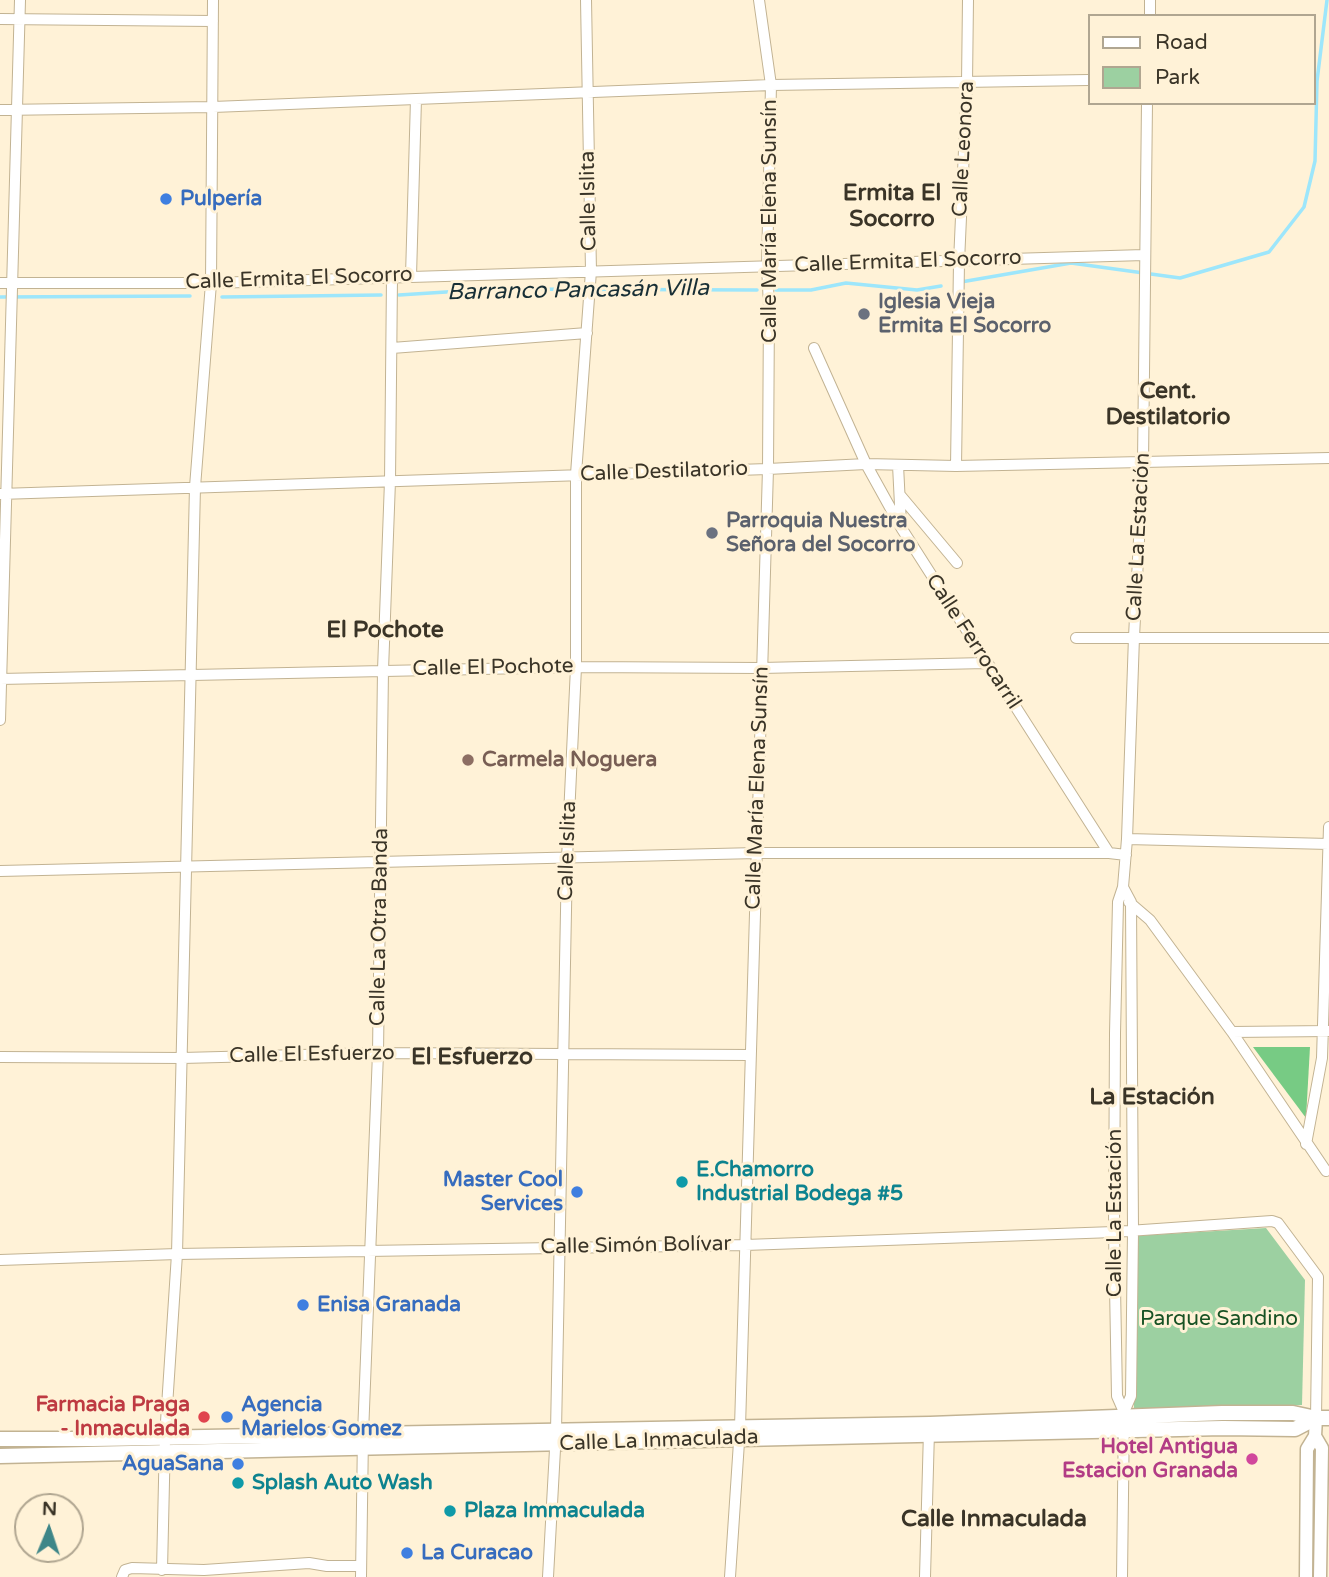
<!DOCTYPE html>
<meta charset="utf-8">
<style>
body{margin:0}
#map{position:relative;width:1329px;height:1577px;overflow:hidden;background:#fff2d7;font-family:"Varela Round",sans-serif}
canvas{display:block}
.legend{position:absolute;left:1088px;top:14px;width:228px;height:91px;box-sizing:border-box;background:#fff2d7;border:2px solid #b0a691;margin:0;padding:9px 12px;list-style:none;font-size:21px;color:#3a3427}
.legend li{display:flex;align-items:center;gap:14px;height:35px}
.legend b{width:35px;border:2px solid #b0a691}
.north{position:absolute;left:14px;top:1493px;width:70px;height:70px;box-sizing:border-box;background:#fff2d7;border:2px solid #b0a691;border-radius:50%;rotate:2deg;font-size:19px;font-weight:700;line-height:28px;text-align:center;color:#3a3427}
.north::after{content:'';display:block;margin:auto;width:24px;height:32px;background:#3e8688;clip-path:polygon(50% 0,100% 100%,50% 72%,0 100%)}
</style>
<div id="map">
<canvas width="1329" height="1577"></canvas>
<ul class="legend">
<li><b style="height:9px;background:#fff"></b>Road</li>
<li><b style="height:19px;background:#9cd0a1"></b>Park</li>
</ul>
<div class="north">N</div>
</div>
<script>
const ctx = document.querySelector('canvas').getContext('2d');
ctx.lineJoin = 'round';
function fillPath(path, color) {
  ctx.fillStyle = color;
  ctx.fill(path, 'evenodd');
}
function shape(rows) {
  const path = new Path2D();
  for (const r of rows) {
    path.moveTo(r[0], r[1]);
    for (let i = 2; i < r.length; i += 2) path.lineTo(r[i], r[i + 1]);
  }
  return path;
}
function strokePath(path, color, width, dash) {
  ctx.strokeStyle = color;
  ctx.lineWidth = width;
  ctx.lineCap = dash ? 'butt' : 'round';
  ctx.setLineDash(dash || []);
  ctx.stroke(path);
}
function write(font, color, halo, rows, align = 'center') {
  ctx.font = font + ' "Varela Round",sans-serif';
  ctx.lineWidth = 6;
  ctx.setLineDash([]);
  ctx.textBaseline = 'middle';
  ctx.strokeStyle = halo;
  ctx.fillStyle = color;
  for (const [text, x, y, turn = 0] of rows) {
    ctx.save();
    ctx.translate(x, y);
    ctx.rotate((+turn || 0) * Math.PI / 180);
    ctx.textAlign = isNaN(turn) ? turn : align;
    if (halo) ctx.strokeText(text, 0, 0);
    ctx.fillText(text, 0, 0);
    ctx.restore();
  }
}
fillPath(shape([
 [1266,1228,1305,1280,1302,1405,1134,1410,1133,1236]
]), '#9cd0a1');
fillPath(shape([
 [1253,1047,1310,1047,1306,1118]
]), '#77cb84');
strokePath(shape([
 [961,282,1071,263,1180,278,1269,252,1304,207,1315,161,1317,81,1327,0],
 [776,290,811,290,846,283,917,290,941,286],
 [399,295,493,289,757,290],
 [0,297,190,296],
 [222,297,381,295]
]), '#9de6fb', 3.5);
const minor = shape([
 [1150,16,1150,0],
 [0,19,213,21],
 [0,110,213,107,771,85,1089,80],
 [411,276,416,99],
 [0,283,211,283,1144,255],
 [392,348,587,333],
 [814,348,866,464,902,529,1109,853],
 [898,465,901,525],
 [956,466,959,262,967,83,968,0],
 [0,494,768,469,866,464,956,466,1329,458],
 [900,495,957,563],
 [1076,638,1329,638],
 [0,679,576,667,761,668,986,663],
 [0,720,20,0],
 [1127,839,1329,844],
 [0,871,757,853,1109,853,1126,855],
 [1123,887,1131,902,1133,1231,1131,1396,1124,1412],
 [1129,902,1150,920,1232,1032,1326,1171],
 [1232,1032,1329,1031],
 [0,1057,182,1058,378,1053,750,1055],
 [1306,1144,1322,1058,1329,827],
 [0,1260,177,1254,745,1245,1114,1232,1272,1221,1278,1223,1318,1277,1316,1418],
 [162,1570,165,1437,177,1254,195,487,211,283,213,0],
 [122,1577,125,1570,132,1568,204,1570,309,1563,327,1566,361,1566],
 [361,1577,363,1434,378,1053,383,670,390,481,392,277],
 [548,1577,556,1431,567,859,576,667,576,474,591,271,586,0],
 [730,1577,740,1427,768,469,769,306,767,266,771,85,759,0],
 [925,1577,929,1431],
 [1122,1577,1124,1412,1117,1396,1114,1232,1115,1033,1118,902,1123,887,1127,839,1134,637,1143,462,1147,103]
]);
const tertiary = shape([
 [1315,1436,1322,1448,1320,1577],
 [1306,1577,1307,1449,1315,1436,1316,1418]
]);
const secondary = shape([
 [0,1439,93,1439,930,1424,1222,1413,1293,1413,1316,1418,1329,1418],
 [0,1456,1223,1428,1295,1429,1316,1418]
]);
strokePath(minor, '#c2b393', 12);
strokePath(tertiary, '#c2b393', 15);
strokePath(secondary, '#c2b393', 17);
strokePath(minor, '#fff', 10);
strokePath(tertiary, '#fff', 12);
strokePath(secondary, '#fff', 14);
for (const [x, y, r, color] of [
 [166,199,7,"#3f7fe0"],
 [864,314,7,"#6b7280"],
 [712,533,7,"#6b7280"],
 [468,760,7,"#8d6e63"],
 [682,1182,7,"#0f9aa8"],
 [577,1192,7,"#3f7fe0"],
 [303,1305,7,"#3f7fe0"],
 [204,1417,7,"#e0444e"],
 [227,1417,7,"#3f7fe0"],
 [1252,1459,7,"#d1479c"],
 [238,1464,7,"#3f7fe0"],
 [238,1483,7,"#0f9aa8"],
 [450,1511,7,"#0f9aa8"],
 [407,1553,7,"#3f7fe0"]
]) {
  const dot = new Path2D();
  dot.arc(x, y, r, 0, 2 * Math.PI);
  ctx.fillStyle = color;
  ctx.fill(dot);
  strokePath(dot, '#fff2d7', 2.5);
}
write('21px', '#3a3427', '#fff2d7', [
 ["Calle Leonora",964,149,-87],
 ["Calle Islita",589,201,-91],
 ["Calle María Elena Sunsín",770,221,-90],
 ["Calle Ermita El Socorro",908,262,-2],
 ["Calle Ermita El Socorro",299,279,-2],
 ["Calle Destilatorio",664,472,-2],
 ["Calle La Estación",1139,537,-87],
 ["Calle Ferrocarril",973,642,57],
 ["Calle El Pochote",493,668,-1],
 ["Calle María Elena Sunsín",758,788,-88],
 ["Calle Islita",568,851,-88],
 ["Calle La Otra Banda",380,927,-89],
 ["Calle El Esfuerzo",312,1055,-1],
 ["Calle La Estación",1115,1213,-90],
 ["Calle Simón Bolívar",636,1246,-1],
 ["Calle La Inmaculada",659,1441,-2]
]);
write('bold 21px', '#366cbe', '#fff2d7', [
 ["Pulpería",180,199],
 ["Master Cool",563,1180,"right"],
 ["Services",563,1204,"right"],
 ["Enisa Granada",317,1305],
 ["Agencia",241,1405],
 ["Marielos Gomez",241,1429],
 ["AguaSana",224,1464,"right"],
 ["La Curacao",421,1553]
], 'left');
write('bold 21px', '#5b616d', '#fff2d7', [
 ["Iglesia Vieja",878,302],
 ["Ermita El Socorro",878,326],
 ["Parroquia Nuestra",726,521],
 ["Señora del Socorro",726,545]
], 'left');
write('bold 21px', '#785e54', '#fff2d7', [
 ["Carmela Noguera",482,760]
], 'left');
write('bold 21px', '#0d838f', '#fff2d7', [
 ["E.Chamorro",696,1170],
 ["Industrial Bodega #5",696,1194],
 ["Splash Auto Wash",252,1483],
 ["Plaza Immaculada",464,1511]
], 'left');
write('21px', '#175224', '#fff2d7', [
 ["Parque Sandino",1219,1319]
]);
write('bold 21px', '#be3a42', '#fff2d7', [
 ["Farmacia Praga",190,1405],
 ["- Inmaculada",190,1429]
], 'right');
write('bold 21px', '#b23c85', '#fff2d7', [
 ["Hotel Antigua",1238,1447],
 ["Estacion Granada",1238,1471]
], 'right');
write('bold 23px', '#3a3427', '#fff2d7', [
 ["Ermita El",892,194],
 ["Socorro",892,220],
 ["Cent.",1168,392],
 ["Destilatorio",1168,418],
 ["El Pochote",385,631],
 ["El Esfuerzo",472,1058],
 ["La Estación",1152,1098],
 ["Calle Inmaculada",994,1520]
]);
write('italic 23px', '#182f36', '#fff2d7', [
 ["Barranco Pancasán Villa",578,291,-1]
]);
</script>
